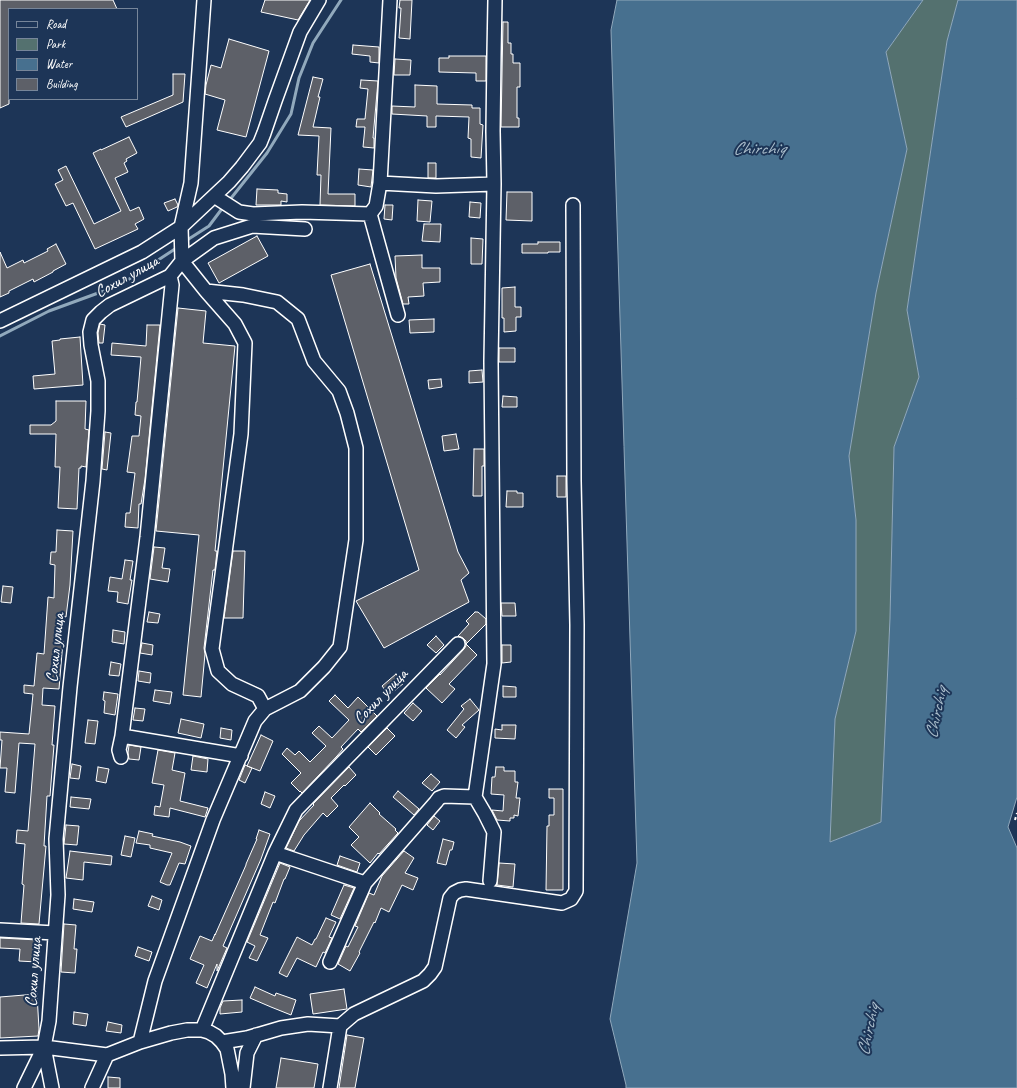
<!DOCTYPE html>
<meta charset="utf-8">
<style>
body{margin:0}
#map{position:relative;width:1017px;height:1088px;overflow:hidden;background:#1d3557;font-family:Caveat,sans-serif}
canvas{display:block}
.legend{position:absolute;left:8px;top:8px;width:130px;height:92px;box-sizing:border-box;background:#1d3557;border:1px solid #77869a;margin:0;padding:5px 7px;list-style:none;font-size:12px;color:#fff}
.legend li{display:flex;align-items:center;gap:8px;height:20px}
.legend b{width:20px;border:1px solid #77869a}
</style>
<div id="map">
<canvas width="1017" height="1088"></canvas>
<ul class="legend">
<li><b style="height:5px;background:#1d3557"></b>Road</li>
<li><b style="height:11px;background:#54716f"></b>Park</li>
<li><b style="height:11px;background:#47708f"></b>Water</li>
<li><b style="height:11px;background:#5d6068"></b>Building</li>
</ul>
</div>
<script>
const ctx = document.querySelector('canvas').getContext('2d');
ctx.lineJoin = 'round';
function fillPath(path, color) {
  ctx.fillStyle = color;
  ctx.fill(path, 'evenodd');
}
function shape(rows) {
  const path = new Path2D();
  for (const r of rows) {
    path.moveTo(r[0], r[1]);
    for (let i = 2; i < r.length; i += 2) path.lineTo(r[i], r[i + 1]);
  }
  return path;
}
function strokePath(path, color, width, dash) {
  ctx.strokeStyle = color;
  ctx.lineWidth = width;
  ctx.lineCap = dash ? 'butt' : 'round';
  ctx.setLineDash(dash || []);
  ctx.stroke(path);
}
function write(font, color, halo, rows, align = 'center') {
  ctx.font = font + ' Caveat,sans-serif';
  ctx.lineWidth = 4;
  ctx.setLineDash([]);
  ctx.textBaseline = 'middle';
  ctx.strokeStyle = halo;
  ctx.fillStyle = color;
  for (const [text, x, y, turn = 0] of rows) {
    ctx.save();
    ctx.translate(x, y);
    ctx.rotate((+turn || 0) * Math.PI / 180);
    ctx.textAlign = isNaN(turn) ? turn : align;
    if (halo) ctx.strokeText(text, 0, 0);
    ctx.fillText(text, 0, 0);
    ctx.restore();
  }
}
fillPath(shape([
 [923,0,958,0,947,41,907,310,919,377,894,447,890,618,881,822,830,842,835,719,856,631,856,520,849,456,876,293,907,149,886,52]
]), '#54716f');
const water = shape([
 [617,0,923,0,886,52,907,149,876,293,849,456,856,520,856,631,835,719,830,842,881,822,890,618,894,447,919,377,907,310,947,41,958,0,1017,0,1017,797,1008,827,1017,848,1017,1088,626,1088,626,1085,610,1019,637,863,611,30,617,0]
]);
fillPath(water, '#47708f');
strokePath(water, '#91a9bc', 1);
strokePath(shape([
 [228,202,267,153,291,114,299,78,313,43,341,0],
 [184,242,209,226,224,206],
 [0,336,49,311,120,285,178,247]
]), '#91a9bc', 3);
const building = shape([
 [0,0,113,0,117,9,9,9,9,104,0,108,0,0],
 [265,0,310,0,298,20,261,12,265,0],
 [400,0,412,0,410,39,399,38,401,8,399,8,400,0],
 [503,22,508,22,508,43,511,43,511,54,513,54,513,63,520,63,520,87,517,87,517,118,519,118,519,127,501,127,503,22],
 [229,39,269,51,246,137,217,130,225,100,205,94,206,85,211,65,221,68,229,39],
 [353,45,379,47,379,63,370,62,370,56,352,54,353,45],
 [449,56,486,56,486,81,476,81,476,73,439,72,439,58,449,58,449,56],
 [395,59,411,60,410,75,394,75,395,59],
 [173,74,185,74,183,102,126,127,121,117,173,95,173,74],
 [313,77,323,79,318,97,320,97,313,127,331,128,328,194,355,194,355,206,320,205,321,175,317,175,319,136,298,135,313,77],
 [361,80,378,81,373,138,374,138,374,148,363,147,365,127,356,127,357,119,365,119,368,89,360,88,361,80],
 [415,85,437,86,437,104,472,105,472,108,480,108,480,124,483,125,481,158,471,157,471,139,468,138,469,117,436,116,436,127,427,127,427,116,392,114,392,106,415,107,415,85],
 [129,137,137,153,126,159,127,161,124,163,128,172,115,178,130,211,139,207,144,219,135,224,138,229,95,249,73,203,66,206,55,184,63,180,58,170,66,166,94,224,121,211,93,153,101,149,101,150,129,137],
 [428,163,436,163,436,178,428,178,428,163],
 [359,169,373,170,371,187,358,185,359,169],
 [257,189,278,190,278,193,287,194,287,202,281,201,281,205,256,205,257,189],
 [507,192,532,192,532,221,506,220,507,192],
 [175,199,178,205,177,207,168,211,164,203,175,199],
 [418,200,432,201,430,222,417,221,418,200],
 [470,202,481,203,480,218,469,217,470,202],
 [385,205,393,205,392,220,384,219,385,205],
 [424,224,441,224,440,242,422,241,424,224],
 [257,236,268,256,219,283,208,263,257,236],
 [471,238,483,239,482,264,471,264,471,238],
 [538,242,560,242,560,252,548,252,548,253,522,253,522,244,538,244,538,242],
 [56,244,66,264,53,271,53,272,34,282,33,279,9,291,9,293,0,297,0,252,7,268,23,260,24,263,48,251,47,249,56,244],
 [422,255,422,268,440,268,440,282,423,283,424,296,408,297,409,304,403,304,396,278,395,256,422,255],
 [370,264,458,552,469,573,461,580,469,602,384,648,356,601,419,570,331,275,370,264],
 [515,287,515,307,521,307,521,317,516,317,516,331,504,332,504,318,502,318,502,288,515,287],
 [178,308,206,311,203,343,235,346,215,551,217,551,215,570,213,570,204,648,205,654,201,697,183,695,199,535,156,531,178,308],
 [434,319,434,332,410,333,409,320,434,319],
 [100,324,105,325,103,343,99,343,98,333,100,324],
 [147,325,160,325,145,479,141,504,139,504,138,528,125,527,126,513,130,513,135,473,127,472,132,436,139,436,141,416,135,415,136,402,137,402,141,357,111,355,112,343,146,346,147,325],
 [80,337,83,385,34,389,33,376,55,374,52,341,60,340,60,339,80,337],
 [499,348,515,348,515,362,499,362,499,348],
 [482,370,483,382,469,383,469,371,482,370],
 [441,379,442,387,429,389,428,380,441,379],
 [503,396,517,397,517,407,502,407,503,396],
 [56,401,86,401,85,429,89,430,86,467,81,466,81,468,79,468,77,509,58,508,60,467,55,467,56,434,30,434,30,425,51,425,56,421,56,401],
 [105,432,111,433,107,470,102,469,105,432],
 [456,434,459,449,444,451,442,436,456,434],
 [474,449,484,449,484,466,482,466,482,496,473,496,474,449],
 [557,476,566,476,566,497,557,497,557,476],
 [507,491,517,491,517,493,523,493,523,507,506,507,507,491],
 [57,530,73,531,70,585,66,617,63,616,61,641,63,641,59,689,43,688,42,705,55,706,52,745,54,745,50,796,47,796,44,846,46,846,39,924,21,923,24,885,22,884,25,844,16,843,17,830,28,831,35,744,19,743,15,793,5,792,7,768,0,768,2,740,0,740,0,732,29,734,33,694,24,693,24,685,34,686,37,653,44,654,48,597,54,598,55,565,50,564,51,552,56,552,57,530],
 [154,547,165,548,162,568,170,569,168,582,150,579,154,547],
 [233,551,245,551,243,618,224,618,233,551],
 [125,560,133,561,130,580,132,580,128,604,117,602,118,592,108,591,110,577,122,579,125,560],
 [3,586,13,587,11,603,1,602,3,586],
 [501,603,515,603,516,616,502,616,501,603],
 [149,612,160,614,158,623,147,622,149,612],
 [475,612,478,612,486,619,486,624,466,644,477,655,449,684,455,689,442,703,426,688,440,674,440,675,464,649,466,646,466,641,463,638,458,636,469,624,466,621,475,612],
 [113,630,125,632,124,644,112,642,113,630],
 [436,636,444,645,436,653,427,645,436,636],
 [142,643,153,645,152,655,140,653,142,643],
 [502,645,511,645,511,662,502,663,502,645],
 [111,662,121,664,119,676,109,675,111,662],
 [139,671,151,673,150,683,138,681,139,671],
 [396,674,404,683,389,695,382,686,396,674],
 [503,686,516,687,516,697,503,697,503,686],
 [155,690,172,692,170,704,153,701,155,690],
 [104,692,118,694,115,715,104,713,105,701,103,700,104,692],
 [335,695,348,708,358,697,377,716,361,732,358,729,341,747,343,749,337,756,302,793,300,791,300,792,291,783,301,773,282,754,287,748,295,755,299,751,310,762,326,746,312,733,319,726,332,738,349,720,329,701,335,695],
 [470,699,479,710,462,725,465,727,456,738,447,730,464,709,461,706,470,699],
 [413,703,422,711,413,721,404,713,413,703],
 [135,708,145,709,143,721,133,720,135,708],
 [181,719,204,724,201,738,178,733,181,719],
 [88,720,98,721,95,744,85,743,88,720],
 [502,725,516,725,515,739,495,738,495,729,502,730,502,725],
 [221,728,232,730,231,740,220,738,221,728],
 [387,728,395,736,376,755,368,747,387,728],
 [261,735,273,741,260,771,247,766,261,735],
 [129,745,141,747,139,760,129,759,128,753,129,745],
 [158,750,175,753,172,770,185,773,180,801,208,808,205,817,170,808,169,817,154,815,155,806,160,807,164,785,152,783,158,750],
 [193,756,208,759,207,772,191,770,193,756],
 [72,764,81,766,79,779,70,778,72,764],
 [245,765,252,768,245,783,239,780,245,765],
 [98,767,109,769,106,783,96,781,98,767],
 [349,767,356,775,345,786,344,785,331,798,338,806,327,817,323,813,304,835,294,851,286,848,299,821,314,805,313,804,349,767],
 [496,767,504,767,504,771,515,771,515,782,518,782,516,798,520,798,518,816,514,815,514,818,510,818,510,821,497,820,492,810,503,811,504,795,491,794,492,777,495,777,496,767],
 [431,774,440,782,432,791,422,783,431,774],
 [549,789,563,789,563,890,546,890,547,826,549,826,549,815,554,815,554,798,549,798,549,789],
 [398,791,419,809,414,815,393,797,398,791],
 [265,792,275,796,270,808,261,804,265,792],
 [71,797,91,799,89,809,70,807,71,797],
 [370,803,380,813,379,814,396,829,395,830,398,833,379,854,378,853,370,863,351,845,359,837,349,827,370,803],
 [434,816,440,821,433,830,427,825,434,816],
 [66,825,79,826,77,845,64,844,66,825],
 [259,830,270,834,261,859,223,946,227,948,217,971,217,964,207,988,196,983,204,965,190,959,200,936,212,941,215,934,215,935,246,865,246,864,257,839,256,839,259,830],
 [139,831,153,834,152,836,180,842,191,846,185,864,179,863,170,885,167,885,160,882,172,853,150,848,150,845,136,843,139,831],
 [125,836,135,838,131,857,121,855,125,836],
 [443,839,454,842,452,850,450,850,446,865,437,863,443,839],
 [70,851,112,856,111,865,84,862,83,880,66,878,70,851],
 [404,851,414,858,405,873,418,878,413,890,402,885,389,912,381,908,375,923,374,922,359,952,360,953,350,971,338,964,346,946,348,947,358,927,355,926,369,893,374,895,382,876,404,851],
 [340,856,360,863,357,872,337,865,340,856],
 [280,863,290,867,285,879,284,879,275,903,273,902,260,935,268,938,257,961,249,958,255,946,247,942,280,863],
 [499,863,515,864,513,887,497,885,499,863],
 [344,885,354,888,340,919,331,915,344,885],
 [152,896,162,900,159,910,148,906,152,896],
 [74,899,94,902,92,912,73,909,74,899],
 [326,918,336,922,329,937,332,938,325,953,323,952,316,967,297,958,287,977,279,973,297,937,312,945,315,939,316,939,326,918],
 [64,924,76,925,74,949,77,949,75,973,61,972,64,924],
 [0,938,38,940,37,962,19,961,20,949,0,948,0,938],
 [138,947,152,952,149,961,135,956,138,947],
 [255,987,275,996,276,993,296,1000,291,1015,271,1007,250,998,255,987],
 [344,989,347,1009,313,1014,310,994,344,989],
 [37,994,39,1029,38,1036,0,1038,0,997,37,994],
 [242,1000,242,1012,220,1014,220,1008,223,1001,242,1000],
 [74,1012,88,1014,86,1026,73,1024,74,1012],
 [108,1022,122,1025,121,1033,106,1031,108,1022],
 [347,1035,364,1038,355,1088,339,1088,347,1035],
 [281,1058,318,1064,314,1088,276,1088,281,1058],
 [108,1077,120,1078,120,1088,108,1088,108,1077]
]);
fillPath(building, '#5d6068');
strokePath(building, '#fff', 1);
const minor = shape([
 [380,183,390,0],
 [214,196,239,212,253,214,302,212,370,214,376,206,380,183,436,186,494,184],
 [370,214,398,315],
 [170,276,172,285,147,537,122,736,241,756],
 [206,291,235,324,245,343,241,434,212,649,218,671,232,684,258,696,265,709],
 [0,321,142,252,181,227,229,182,242,167,260,143,264,133,275,101,300,32,319,0],
 [121,757,119,750,122,736],
 [275,853,365,883],
 [490,881,494,832,485,814,475,797,494,664,491,361,494,184,493,131,494,54,495,0],
 [0,930,55,933],
 [330,962,365,883,436,802,439,798,444,796,475,797],
 [202,1030,275,853,296,810,458,644],
 [140,1042,155,981,213,820,255,721,265,709,300,691,324,667,340,647,356,540,356,448,347,413,339,391,314,361,298,319,277,302,243,295,206,291,182,261,181,227,191,183,204,0],
 [222,1042,247,1038,281,1028,308,1024,340,1026],
 [0,1048,44,1047,107,1055,140,1042,171,1033,187,1030,202,1030,209,1032,216,1036,222,1042,227,1049,232,1074,233,1088],
 [24,1088,44,1047],
 [52,1088,44,1047,49,1021,58,895,56,839,62,773,70,687,93,481,98,411,98,381,91,345,90,332,93,320,101,312,110,305,170,276,182,261,214,238,252,226,305,229],
 [92,1088,107,1055],
 [243,1088,247,1053,256,1035],
 [330,1088,340,1026,354,1014,423,981,430,974,435,967,450,898,454,893,460,890,466,889,562,903,571,899,576,891,577,625,574,481,573,205]
]);
strokePath(minor, '#fff', 16);
strokePath(shape([
 [1015,820,1017,813]
]), '#fff', 2, [3, 3]);
strokePath(minor, '#1d3557', 13);
write('17px', '#fff', '#1d3557', [
 ["Сохил улица",127,277,-29],
 ["Сохил улица",56,648,-84],
 ["Сохил улица",381,697,-46],
 ["Сохил улица",34,972,-86]
]);
write('italic 18px', '#acbfcd', '#1d3557', [
 ["Chirchiq",759,149],
 ["Chirchiq",937,713,-78],
 ["Chirchiq",869,1030,-78]
]);
</script>
